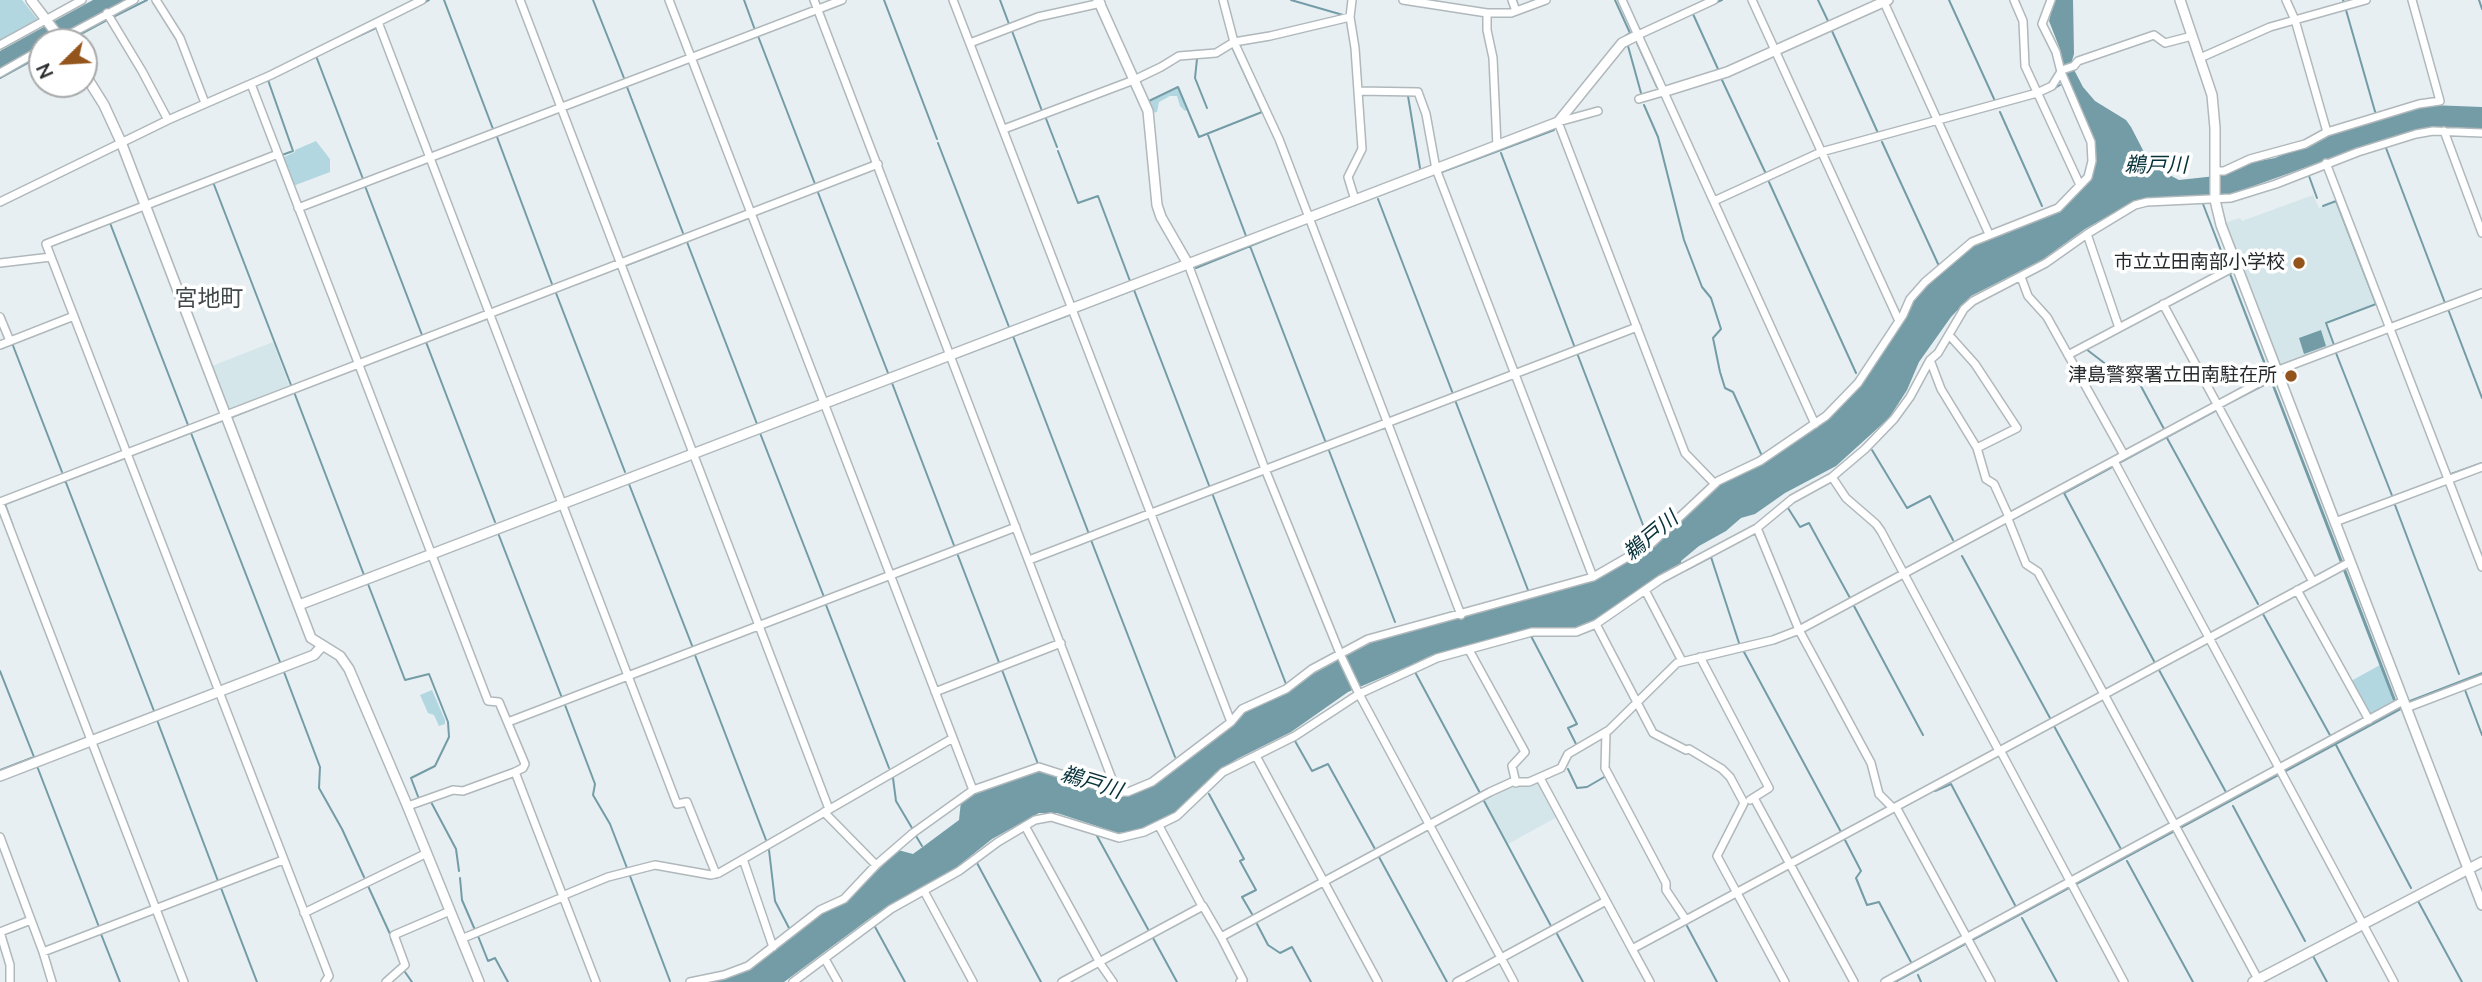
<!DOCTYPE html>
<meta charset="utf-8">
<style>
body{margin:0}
#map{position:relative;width:2482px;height:982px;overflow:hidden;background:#e7eff2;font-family:"Nunito Sans",sans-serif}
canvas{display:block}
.north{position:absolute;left:28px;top:28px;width:70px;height:70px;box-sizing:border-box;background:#fff;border:2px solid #a8a9aa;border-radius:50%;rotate:246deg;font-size:19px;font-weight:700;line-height:28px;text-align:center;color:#26292a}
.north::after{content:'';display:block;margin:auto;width:24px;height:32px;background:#94551c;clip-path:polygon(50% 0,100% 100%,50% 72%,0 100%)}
</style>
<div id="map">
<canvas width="2482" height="982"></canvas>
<div class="north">N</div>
</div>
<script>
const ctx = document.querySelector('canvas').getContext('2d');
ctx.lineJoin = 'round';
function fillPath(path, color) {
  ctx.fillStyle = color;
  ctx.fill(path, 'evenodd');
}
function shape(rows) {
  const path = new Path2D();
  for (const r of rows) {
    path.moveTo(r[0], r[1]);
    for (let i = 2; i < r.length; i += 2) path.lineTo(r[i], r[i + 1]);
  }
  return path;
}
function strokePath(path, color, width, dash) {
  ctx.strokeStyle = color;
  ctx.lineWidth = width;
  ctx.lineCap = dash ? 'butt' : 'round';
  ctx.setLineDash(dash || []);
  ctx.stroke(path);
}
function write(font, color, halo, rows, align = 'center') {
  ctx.font = font + ' "Nunito Sans","Noto Sans JP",sans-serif';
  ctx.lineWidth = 7;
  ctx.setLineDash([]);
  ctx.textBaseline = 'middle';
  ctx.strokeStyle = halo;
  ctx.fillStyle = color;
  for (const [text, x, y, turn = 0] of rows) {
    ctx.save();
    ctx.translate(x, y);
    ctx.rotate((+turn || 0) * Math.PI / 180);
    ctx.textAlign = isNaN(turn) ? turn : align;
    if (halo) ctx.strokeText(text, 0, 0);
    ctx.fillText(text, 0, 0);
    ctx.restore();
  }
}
fillPath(shape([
 [2313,195,2319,208,2336,201,2375,303,2325,322,2333,347,2281,366,2278,365,2224,223,2240,218,2242,221],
 [273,342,289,385,229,409,212,366],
 [1538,783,1557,817,1508,844,1483,798,1513,786,1527,787]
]), '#d4e6ea');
fillPath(shape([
 [0,0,22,0,38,20,0,42],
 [1178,88,1187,110,1185,111,1180,106,1177,96,1170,96,1159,102,1157,112,1152,113,1147,103],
 [316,141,330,159,330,172,293,186,282,158,295,152,295,150],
 [2380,665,2394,703,2370,717,2351,681],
 [432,690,445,720,445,724,439,726,434,715,428,713,420,695]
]), '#b2d7e0');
fillPath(shape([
 [93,0,128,0,47,42,42,42,42,45,0,70,0,51],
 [2054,0,2073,0,2074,54,2071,64,2083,87,2095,101,2126,120,2131,127,2145,154,2149,153,2160,170,2179,180,2225,175,2248,163,2275,158,2343,130,2431,105,2482,107,2482,131,2448,129,2357,149,2231,194,2148,198,2135,201,2085,229,2042,260,1971,296,1951,317,1919,362,1907,390,1889,418,1836,466,1785,493,1755,514,1741,518,1726,531,1699,546,1681,561,1681,565,1658,577,1591,622,1576,628,1539,627,1430,656,1413,664,1413,668,1411,665,1348,692,1291,732,1237,759,1215,773,1201,790,1176,813,1141,830,1118,833,1057,813,1039,813,992,839,957,867,873,916,784,982,705,982,747,970,820,914,850,898,898,850,913,854,924,846,959,820,961,801,976,792,1043,769,1115,796,1144,789,1234,725,1244,712,1369,643,1594,581,1650,548,1720,483,1765,461,1810,432,1828,419,1851,395,1916,293,1972,243,2058,210,2090,179,2095,158,2094,142,2064,72,2060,49,2049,21],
 [2202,204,2204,204,2342,559,2396,700,2394,703],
 [2321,330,2326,346,2304,354,2299,338],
 [2482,672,2482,675,2408,703,2407,701],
 [2400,707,2401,710,2021,915,1897,982,1890,982]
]), '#739ca6');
strokePath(shape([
 [444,0,493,129],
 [593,0,624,78],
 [744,0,755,30],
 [884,0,937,139],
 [1000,0,1009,24],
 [1291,0,1343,15],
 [1516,0,1518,6,1521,6],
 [1615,0,1630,33,1625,36],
 [1818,0,1828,21],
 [1949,0,1995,101],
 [2343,0,2344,2],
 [2479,0,2482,9],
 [424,3,429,0],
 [1715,3,1722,0],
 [2346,10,2376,115],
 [1693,14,1718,69],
 [113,17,147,0],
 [1012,31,1042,111],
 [1832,31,1878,133],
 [758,36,815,184],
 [74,42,74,39,79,35,107,20],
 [1637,43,1657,87],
 [337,46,376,28],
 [1628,46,1641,93],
 [316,56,363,179],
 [395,57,431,151],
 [1197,59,1195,78,1207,108],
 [0,78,42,55],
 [268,80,293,151,282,155],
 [1722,80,1766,174],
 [627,87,683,233],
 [2055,88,2060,85],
 [1408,96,1420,168],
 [1149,101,1178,87,1199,137,1262,112,1233,49],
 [1644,105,1658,137,1684,240,1702,287,1711,298,1721,329,1713,338,1720,372,1725,388,1733,392,1762,456],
 [2000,112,2042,206],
 [1045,116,1057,147],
 [1208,135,1246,236],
 [497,137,552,284],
 [1882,142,1939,266],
 [938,143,1009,327],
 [2386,148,2445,303],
 [1058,151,1078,203,1098,196,1130,281],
 [1501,153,1575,348],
 [1442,172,1554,130],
 [2309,176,2317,198],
 [213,182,291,385],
 [1769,182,1856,373],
 [365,186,422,335],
 [817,190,888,373],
 [447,194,491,307],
 [1378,199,1453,394],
 [2323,206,2336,201,2376,304,2326,323,2334,345],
 [1315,220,1435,174],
 [110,223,188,425],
 [703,235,749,218],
 [75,237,129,215],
 [687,242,757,424],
 [1250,246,1326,443],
 [627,265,681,244],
 [1196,268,1307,223],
 [1134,290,1210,488],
 [556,293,625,472],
 [2448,309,2482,398],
 [1078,311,1146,285],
 [1013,336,1089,534],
 [426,342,495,522],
 [12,343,62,472],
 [2086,349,2120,375,2129,364,2164,429],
 [404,350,486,319],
 [1577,353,1648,538],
 [2336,353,2393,498],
 [958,357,1069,315],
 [892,383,955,548],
 [294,392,364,575],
 [1455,400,1528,590],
 [2223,406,2268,383],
 [232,417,257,407],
 [191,433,280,662],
 [760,433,824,597],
 [2167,438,2258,604],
 [1328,448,1395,622],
 [1872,450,1907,508,1930,496,1953,540],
 [140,452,221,421],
 [2119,463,2215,411],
 [2114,466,2064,493,2155,663],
 [2451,474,2482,463],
 [65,480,154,711],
 [629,484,693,648],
 [1212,493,1286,684],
 [2395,505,2459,674],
 [1788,508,1800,527,1809,523,1850,598],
 [13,526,5,504,125,458],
 [498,533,562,698],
 [1091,540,1175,757],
 [957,553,1000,665],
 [1962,556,2050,718],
 [1686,570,1711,557,1739,643],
 [368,584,405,680,429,674,448,722,449,737,435,766,411,778,419,799],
 [826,605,889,768],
 [1854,606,1923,735],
 [2263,614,2331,737],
 [1531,636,1577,724,1568,728,1576,744],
 [1744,652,1841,832],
 [695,655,766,840],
 [1002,670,1038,764],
 [2159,670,2227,794],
 [0,671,34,757,0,770],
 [284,672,320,767,319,788,342,829,364,877],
 [1415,672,1480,793],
 [2465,690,2482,735],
 [565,705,595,784,593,795,610,824,627,868],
 [157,720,218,881],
 [2054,726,2122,851],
 [1295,741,1312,771,1328,764,1375,849],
 [2336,745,2411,888],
 [37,766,99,927],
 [1568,769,1577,788,1587,787,1606,776],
 [893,778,896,801,912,828],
 [1935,791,1951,784,2016,907],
 [1209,794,1244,859,1240,861,1256,890,1242,897,1252,914],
 [1484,801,1551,926],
 [431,802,456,849,459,871],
 [2233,806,2305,941],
 [916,836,922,846],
 [1097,836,1149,931],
 [1845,840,1861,871,1856,878,1867,905,1879,902,1912,964],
 [769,850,775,901,789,928],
 [1379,857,1447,982],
 [2127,861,2193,982],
 [977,863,1041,982],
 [630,876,670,981],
 [460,878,462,900,475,930],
 [368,886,390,934],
 [221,888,257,982],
 [2418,901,2462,982],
 [2022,918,2057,982],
 [1256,922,1268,945,1280,953,1292,947,1311,982],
 [874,925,905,982],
 [1687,926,1717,982],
 [1556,932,1583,982],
 [101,934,120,982],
 [478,936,488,961,495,958,508,982],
 [1153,938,1177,982],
 [391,939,396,951],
 [2313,956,2327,982],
 [405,972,412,982],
 [1918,975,1921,982]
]), '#739ca6', 2);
const minor = shape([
 [156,0,180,38,205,103],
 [520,0,829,809],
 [669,0,973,790],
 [814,0,1117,792],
 [1223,0,1234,42,1279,139,1461,615],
 [1352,0,1350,17,1355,48,1362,149,1348,177,1355,200],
 [1403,0,1487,13,1511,13,1546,0],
 [1512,0,1516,11],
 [1622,0,1815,424],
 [1752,0,1899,321],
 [1883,0,1989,234],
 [2014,0,2023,21,2025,66,2080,185],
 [2286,0,2295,20,2327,132],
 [107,13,142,71,168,120],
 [1487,13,1487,30,1493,58,1497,146],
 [378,22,677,804,687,802,716,874],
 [1638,35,1714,0],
 [55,42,134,0],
 [970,43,1038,17,1101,3],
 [0,45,82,0],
 [2200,58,2270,27,2366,0],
 [0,73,42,49],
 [251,84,488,701,499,702,525,764,523,768,515,772,596,982],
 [1358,91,1418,92,1426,114,1436,169,1593,577],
 [1639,99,1663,92],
 [1598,111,1558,122,1685,453,1715,484],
 [1004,129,1134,80,1161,67,1179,56,1216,53,1234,42,1270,36,1350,17],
 [2444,131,2482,233],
 [278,154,46,244,329,976,325,982],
 [2326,163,2482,567],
 [2215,171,2224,171,2250,159,2305,144,2327,132,2419,104,2440,101,2412,0],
 [1714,201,1821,152,2037,93,2052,86,2062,70,2074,66,2078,61,2154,35,2165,43,2192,36],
 [0,202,168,120,271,75,422,0],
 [298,208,842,0],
 [2087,234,2119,328],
 [0,263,51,257],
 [1188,264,1265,469,1341,656,1359,694,1514,982],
 [2021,277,2028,296,2047,317,2124,455],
 [2163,304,2312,580],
 [0,317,10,341],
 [1949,335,1975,364,2017,428,1977,448],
 [0,345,74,316],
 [2068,355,2236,266],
 [1930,360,1941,389,1977,448,1986,479,1994,484,2009,517],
 [2276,371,2482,293],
 [2114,461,2394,982],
 [1832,477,1846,498,1876,524,1881,531,1999,751],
 [0,502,878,164],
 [0,503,184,982],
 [2008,519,2026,564,2038,572,2259,981],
 [2335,522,2482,467],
 [1757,528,1799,630,1871,763,1879,794,1893,808],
 [1029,560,1637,327],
 [1645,590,1682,661],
 [2297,590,2369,720],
 [1596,624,1653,733,1686,750,1689,749,1722,769,1730,777,1744,803,1717,856,1785,982],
 [1469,650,1525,752,1512,766,1516,783],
 [1700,657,1769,788,1750,800],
 [935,692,1061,643],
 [2406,708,2482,679],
 [508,722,1016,527],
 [1231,722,1242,709,1286,689,1312,669,1368,639,1593,577,1652,543,1718,481,1760,461,1826,416,1858,383,1903,315,1910,299,1925,282,1972,242,2058,208,2088,177,2092,161,2091,142,2061,72,2056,52,2042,24,2051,0],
 [1606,732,1605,768,1666,883,1666,890,1686,920],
 [2000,750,2124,982],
 [1256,756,1378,982],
 [1540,778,1632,949,2350,562],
 [1754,798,1854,982],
 [408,806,453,790,463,791,515,772],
 [1896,807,1991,982],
 [824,812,876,865],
 [1025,826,1099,961],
 [1159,826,1202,906],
 [0,837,43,952,52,982],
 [743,859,773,947],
 [924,891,973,982],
 [562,896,608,877,655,865,711,875,719,873,953,738],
 [304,913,427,853],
 [0,932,10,965,10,982],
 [0,932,31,920],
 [1221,937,1243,980,1240,982],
 [461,939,563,897],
 [1632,949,1650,982],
 [43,952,283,860],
 [825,959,838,982],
 [1099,962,1113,982],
 [386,982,405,965,394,935,450,911],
 [690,982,724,975,748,966,820,910,844,899,876,865,913,833,973,790,1039,767,1117,792,1128,792,1152,782,1231,722,953,0],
 [793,982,891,909,959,871,998,842,1035,820,1051,817,1119,838,1144,832,1177,816,1223,772,1295,736,1359,694,1422,665,1437,658,1532,632,1576,632,1596,624,1661,579,1757,528,1792,499,1832,477,1865,449,1894,419,1910,397,1930,360,1938,353,1964,309,1973,301,2046,263,2087,234,2135,205,2147,202,2231,198,2276,184,2358,152,2416,134,2433,131,2482,133],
 [1062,982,1203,906,1221,937,1490,792,1512,782,1529,782,1561,768,1568,754,1609,730,1677,663,1773,640,1799,630,2277,373],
 [1457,982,1606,901],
 [1885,982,2403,701]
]);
const tertiary = shape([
 [31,0,63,42],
 [1098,0,1148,111,1157,205,1161,217,1188,264],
 [2180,0,2212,95,2215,128,2215,200,2221,225,2482,905],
 [84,73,104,105,121,142,311,638,340,656,349,669,407,805,479,982],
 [1663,92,1727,72,1888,0],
 [299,605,1558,122,1622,43,1638,35],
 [0,776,314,655,322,646],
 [2253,982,2482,862]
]);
strokePath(minor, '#b0b8bb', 10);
strokePath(tertiary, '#b0b8bb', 12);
strokePath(minor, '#fff', 7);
strokePath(tertiary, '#fff', 9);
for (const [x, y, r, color] of [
 [2299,263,7,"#94551c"],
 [2291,376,7,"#94551c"]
]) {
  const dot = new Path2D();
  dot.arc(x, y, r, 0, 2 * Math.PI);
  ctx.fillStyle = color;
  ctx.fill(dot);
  strokePath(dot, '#fff', 2.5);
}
write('19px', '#26292a', '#fff', [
 ["市立立田南部小学校",2285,263],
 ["津島警察署立田南駐在所",2277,376]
], 'right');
write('italic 21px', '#063139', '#fff', [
 ["鵜戸川",2156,167],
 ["鵜戸川",1652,537,-40],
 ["鵜戸川",1091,784,17]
]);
write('23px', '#41484a', '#fff', [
 ["宮地町",209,300]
]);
</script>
